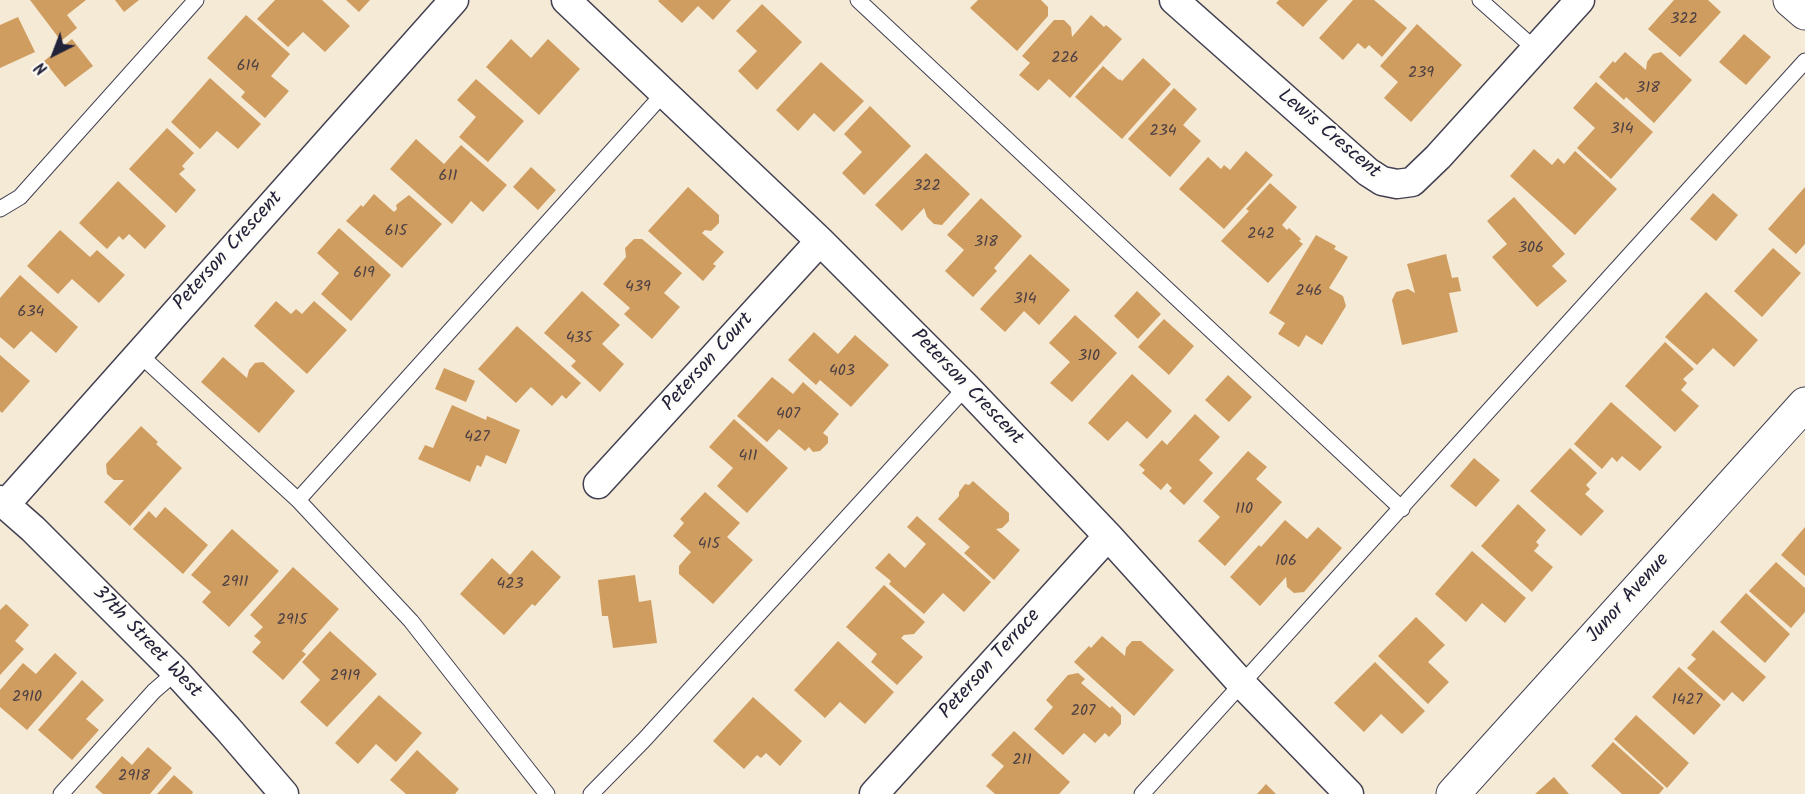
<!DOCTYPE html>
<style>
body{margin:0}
#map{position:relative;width:1805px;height:794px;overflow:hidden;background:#f5ead5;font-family:Kalam,sans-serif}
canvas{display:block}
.north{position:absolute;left:24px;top:24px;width:60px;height:60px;-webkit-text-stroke:4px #fdfcf7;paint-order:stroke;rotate:222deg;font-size:16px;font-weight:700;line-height:24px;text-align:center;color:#22223b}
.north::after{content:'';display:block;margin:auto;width:21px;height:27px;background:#22223b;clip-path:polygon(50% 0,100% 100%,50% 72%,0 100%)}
</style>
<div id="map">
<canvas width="1805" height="794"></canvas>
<div class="north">N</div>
</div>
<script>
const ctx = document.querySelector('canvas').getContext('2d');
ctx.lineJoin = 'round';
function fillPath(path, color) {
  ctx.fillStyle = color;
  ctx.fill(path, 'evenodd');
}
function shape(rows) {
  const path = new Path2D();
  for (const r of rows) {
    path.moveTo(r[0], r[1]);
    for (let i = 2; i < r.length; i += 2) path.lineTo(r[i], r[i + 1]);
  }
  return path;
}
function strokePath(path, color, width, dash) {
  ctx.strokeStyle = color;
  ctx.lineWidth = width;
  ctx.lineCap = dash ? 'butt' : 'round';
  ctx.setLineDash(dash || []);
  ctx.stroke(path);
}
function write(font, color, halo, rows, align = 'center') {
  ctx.font = font + ' Kalam,sans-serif';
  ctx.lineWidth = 4.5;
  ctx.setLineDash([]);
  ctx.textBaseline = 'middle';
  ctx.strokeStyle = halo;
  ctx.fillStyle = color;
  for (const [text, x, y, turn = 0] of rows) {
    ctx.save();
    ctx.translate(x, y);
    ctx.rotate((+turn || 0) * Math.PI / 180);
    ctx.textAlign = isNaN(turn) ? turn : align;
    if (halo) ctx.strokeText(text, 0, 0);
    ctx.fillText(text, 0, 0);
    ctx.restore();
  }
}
fillPath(shape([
 [30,0,86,0,67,15,77,28,61,41],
 [115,0,139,0,124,12],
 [275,0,322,0,350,26,325,52,303,32,288,47,257,19],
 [346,0,370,0,359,12],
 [659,0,731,0,713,20,698,6,682,23,658,1],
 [978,0,1041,0,1048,7,1048,16,1017,51,970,8],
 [1279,0,1328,0,1303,27,1276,3],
 [1353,0,1374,0,1407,28,1382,57,1369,45,1365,49,1358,43,1343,60,1319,38],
 [1674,0,1708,0,1721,12,1680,57,1648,29],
 [762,4,802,42,757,90,738,71,757,51,736,31],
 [246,15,290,54,271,76,289,91,265,118,241,97,245,92,207,58],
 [1091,15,1104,27,1106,25,1122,39,1070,98,1049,79,1038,91,1019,75,1030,63,1022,56,1054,20,1064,20,1071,27,1072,37],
 [18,17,35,52,0,68,0,25],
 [1417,24,1462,65,1411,122,1384,98,1398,82,1380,66],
 [1744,34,1771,57,1746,85,1719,62],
 [72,39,93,66,65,87,44,61],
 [511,39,531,58,548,39,580,69,539,115,486,67],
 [1625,52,1646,70,1647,62,1653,54,1661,52,1692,80,1654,123,1626,97,1624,100,1599,77,1613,61,1615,63],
 [1143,58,1171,84,1122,139,1075,97,1103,66,1119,80,1120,79,1122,81],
 [821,62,864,101,834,132,814,113,798,131,776,110],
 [210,78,261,124,238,149,217,131,200,149,171,122],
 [476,79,524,121,488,162,459,137,476,117,457,100],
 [1596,82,1653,132,1611,179,1577,148,1595,128,1573,108],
 [1174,88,1197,109,1183,125,1201,141,1170,177,1128,139],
 [870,106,911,146,864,195,842,173,862,152,844,134],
 [167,128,194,153,182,166,185,169,179,174,196,190,176,213,129,169],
 [416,139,444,164,461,145,507,185,483,212,471,201,452,224,390,169],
 [1534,149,1552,165,1558,158,1564,164,1575,151,1617,189,1575,235,1510,176],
 [1246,151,1273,175,1224,229,1179,189,1208,157,1221,169,1224,165,1230,170],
 [926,153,970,194,942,225,934,224,927,217,924,208,902,231,875,205],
 [531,167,556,190,538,210,513,187],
 [118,181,166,226,145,249,129,234,123,240,119,236,107,249,79,223],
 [1270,183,1297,207,1282,225,1287,230,1289,228,1301,239,1299,241,1303,244,1268,283,1221,241,1249,211,1246,209],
 [688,187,719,215,719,223,711,231,705,230,702,233,724,252,713,264,716,266,703,281,648,231],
 [1805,187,1805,244,1796,254,1768,229],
 [1713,193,1738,215,1716,241,1690,219],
 [374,194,394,212,397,209,396,205,409,195,442,224,402,268,346,221,361,205,363,207],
 [1514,197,1565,254,1552,266,1567,281,1537,307,1492,257,1507,244,1487,221],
 [981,198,1022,236,994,268,997,271,973,297,945,271,964,250,947,235],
 [339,228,391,275,351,321,321,294,339,273,317,253],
 [60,230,90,257,97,250,125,275,99,303,72,279,58,294,27,266],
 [1316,235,1336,246,1334,249,1348,257,1329,288,1343,296,1346,306,1322,345,1306,335,1299,347,1278,334,1285,323,1269,313],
 [634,239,642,239,682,273,664,293,680,307,652,339,624,314,630,308,603,284,626,257,625,248],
 [1773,248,1801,273,1762,317,1734,291],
 [1030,254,1070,290,1039,325,1024,311,1005,332,980,309],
 [1446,254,1452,278,1458,277,1461,291,1449,293,1458,332,1402,345,1392,300,1396,292,1408,289,1415,293,1407,264],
 [20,275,78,327,56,353,31,331,14,349,0,337,0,298],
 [582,291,620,325,602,344,624,364,600,392,571,366,576,361,544,333],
 [1137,291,1161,314,1138,339,1114,316],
 [1706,292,1758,340,1734,367,1713,348,1697,365,1665,337],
 [276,301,291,314,296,309,302,314,314,301,347,330,307,374,254,326],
 [1075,315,1117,353,1072,402,1050,383,1070,362,1049,343],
 [1164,319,1194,346,1169,375,1138,347],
 [517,326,581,383,566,399,562,395,552,406,531,387,516,403,478,369],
 [814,332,838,354,855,335,889,365,851,407,820,380,816,385,788,360],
 [1665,342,1694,369,1683,379,1687,383,1681,390,1699,406,1675,432,1625,386],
 [0,355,30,381,2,413,0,411],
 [223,357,247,378,249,370,255,363,263,362,295,391,259,433,201,382],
 [444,368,475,381,466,402,435,389],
 [1132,374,1172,411,1147,439,1127,421,1108,441,1088,423],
 [1228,375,1252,397,1229,422,1205,400],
 [772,377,793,394,803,382,839,414,823,433,828,437,828,443,820,451,813,452,809,447,805,451,779,429,767,442,737,416],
 [1611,402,1662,447,1640,471,1622,456,1617,462,1612,457,1602,469,1574,444],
 [452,405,486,420,487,416,520,430,506,464,486,455,481,467,477,465,470,482,418,459,425,445,433,448],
 [1195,414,1220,437,1199,460,1213,473,1184,505,1169,491,1172,488,1167,483,1161,490,1142,473,1145,470,1139,465,1162,440,1167,445],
 [734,419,788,468,747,513,717,486,733,468,709,447],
 [141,426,158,442,156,444,182,468,130,526,104,502,124,480,114,480,107,474,106,464],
 [1570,448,1597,473,1586,485,1590,489,1585,494,1604,511,1581,536,1530,491],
 [1248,451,1267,467,1256,479,1282,502,1225,566,1198,541,1220,517,1203,501],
 [1474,458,1500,480,1476,507,1450,486],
 [973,481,1009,513,1009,521,1002,528,996,529,1020,550,994,580,964,553,970,547,938,519,959,496,959,492,965,484,969,485],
 [705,492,740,523,727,537,753,560,713,604,679,574,679,566,691,552,673,536,684,523,680,519],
 [1518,504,1546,530,1536,542,1539,545,1534,551,1553,567,1532,592,1481,546],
 [165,507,208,545,183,574,133,529,149,511,156,518],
 [917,516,991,582,964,612,943,593,924,614,889,584,891,581,875,568,889,553,905,568,926,544,907,527],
 [1285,520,1307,539,1318,527,1342,548,1304,592,1294,593,1287,587,1286,577,1260,606,1230,577,1259,545,1261,547],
 [1805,527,1805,576,1781,555],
 [232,529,279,571,229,627,202,602,211,592,191,575],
 [532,550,561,577,535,606,532,604,504,635,460,594,492,558,510,575],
 [1472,551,1526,598,1505,623,1482,603,1466,622,1435,594],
 [1776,562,1805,588,1805,612,1791,628,1749,591],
 [293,567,339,609,302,651,306,654,283,680,252,652,261,642,254,636,263,627,250,615],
 [635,575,639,602,651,600,657,643,613,648,608,616,602,616,598,580],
 [884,585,925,622,914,634,904,635,901,638,923,657,897,685,871,662,877,654,846,627],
 [1746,593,1790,634,1765,663,1720,622],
 [6,604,29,625,15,641,24,649,0,675,0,610],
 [1416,617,1445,645,1428,662,1449,682,1428,704,1378,656],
 [1713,630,1766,677,1743,702,1732,692,1724,701,1687,668,1696,659,1691,655],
 [330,631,377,674,327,727,300,702,320,680,302,662],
 [1102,636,1125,656,1126,648,1132,641,1141,641,1174,670,1134,716,1074,662,1089,646,1091,648],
 [838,641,894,692,865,724,840,702,825,718,794,690],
 [55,653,77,673,27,730,0,707,0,690,23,663,36,674],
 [1375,662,1425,711,1402,734,1381,714,1364,732,1334,703],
 [1679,667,1721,705,1694,735,1652,697],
 [1078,673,1085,679,1081,683,1110,708,1112,706,1121,715,1121,724,1109,737,1105,733,1095,743,1084,733,1063,755,1034,729,1053,707,1046,700,1068,675],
 [82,680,104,700,86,719,99,730,72,760,38,730],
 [379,695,422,733,396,762,376,744,358,764,335,743],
 [753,697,802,741,780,766,766,753,761,758,757,755,744,769,713,741],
 [1636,715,1689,763,1667,788,1614,739],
 [1014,731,1070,782,1059,794,995,794,986,786,1004,766,991,755],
 [1613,742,1664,788,1659,794,1622,794,1591,766],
 [148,747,172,768,150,794,103,794,95,787,122,756,132,765],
 [417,750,459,789,455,794,406,794,390,780],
 [174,775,193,792,192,794,157,794],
 [1554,777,1569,794,1535,794],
 [1266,784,1276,794,1257,794]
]), '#d09d60');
const service = shape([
 [858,0,1402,509],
 [1480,0,1535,49],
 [0,209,20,197,196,0],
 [139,354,298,500,411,621,547,794],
 [298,500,664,93],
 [61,794,154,691,176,672],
 [591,794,644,740,966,387],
 [1142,794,1805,61]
]);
const minor = shape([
 [566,0,820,241,966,387,1108,536,1242,684,1349,794],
 [1174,0,1368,172,1382,181,1397,184,1412,182,1438,157,1580,0],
 [598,484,820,241],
 [0,500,33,529,176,672,228,729,284,794],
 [5,505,454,0],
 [874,794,1108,536]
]);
const tertiary = shape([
 [1790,0,1805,13],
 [1453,794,1805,404]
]);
strokePath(service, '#424052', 17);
strokePath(minor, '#424052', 31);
strokePath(tertiary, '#424052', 35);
strokePath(service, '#fff', 15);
strokePath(minor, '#fff', 28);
strokePath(tertiary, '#fff', 33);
write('16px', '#4e4144', null, [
 ["322",1684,20],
 ["226",1065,59],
 ["614",248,67],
 ["239",1421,74],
 ["318",1648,89],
 ["314",1622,130],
 ["234",1163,132],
 ["611",448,177],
 ["322",927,187],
 ["615",396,232],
 ["242",1261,235],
 ["318",986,243],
 ["306",1531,249],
 ["619",364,274],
 ["439",638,288],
 ["246",1309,292],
 ["314",1025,300],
 ["634",31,313],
 ["435",579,339],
 ["310",1089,357],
 ["403",842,372],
 ["407",788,415],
 ["427",477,438],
 ["411",748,457],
 ["110",1244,510],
 ["415",709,545],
 ["106",1286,562],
 ["2911",235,583],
 ["423",510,585],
 ["2915",292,621],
 ["2919",345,677],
 ["2910",27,698],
 ["1427",1687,701],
 ["207",1083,712],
 ["211",1022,761],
 ["2918",134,777]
]);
write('20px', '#22223b', '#fdfcf7', [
 ["Lewis Crescent",1328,135,40],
 ["Peterson Crescent",229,252,-48],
 ["Peterson Court",709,363,-48],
 ["Peterson Crescent",966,388,46],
 ["Junor Avenue",1629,599,-48],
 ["37th Street West",146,643,46],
 ["Peterson Terrace",991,665,-48]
]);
</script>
